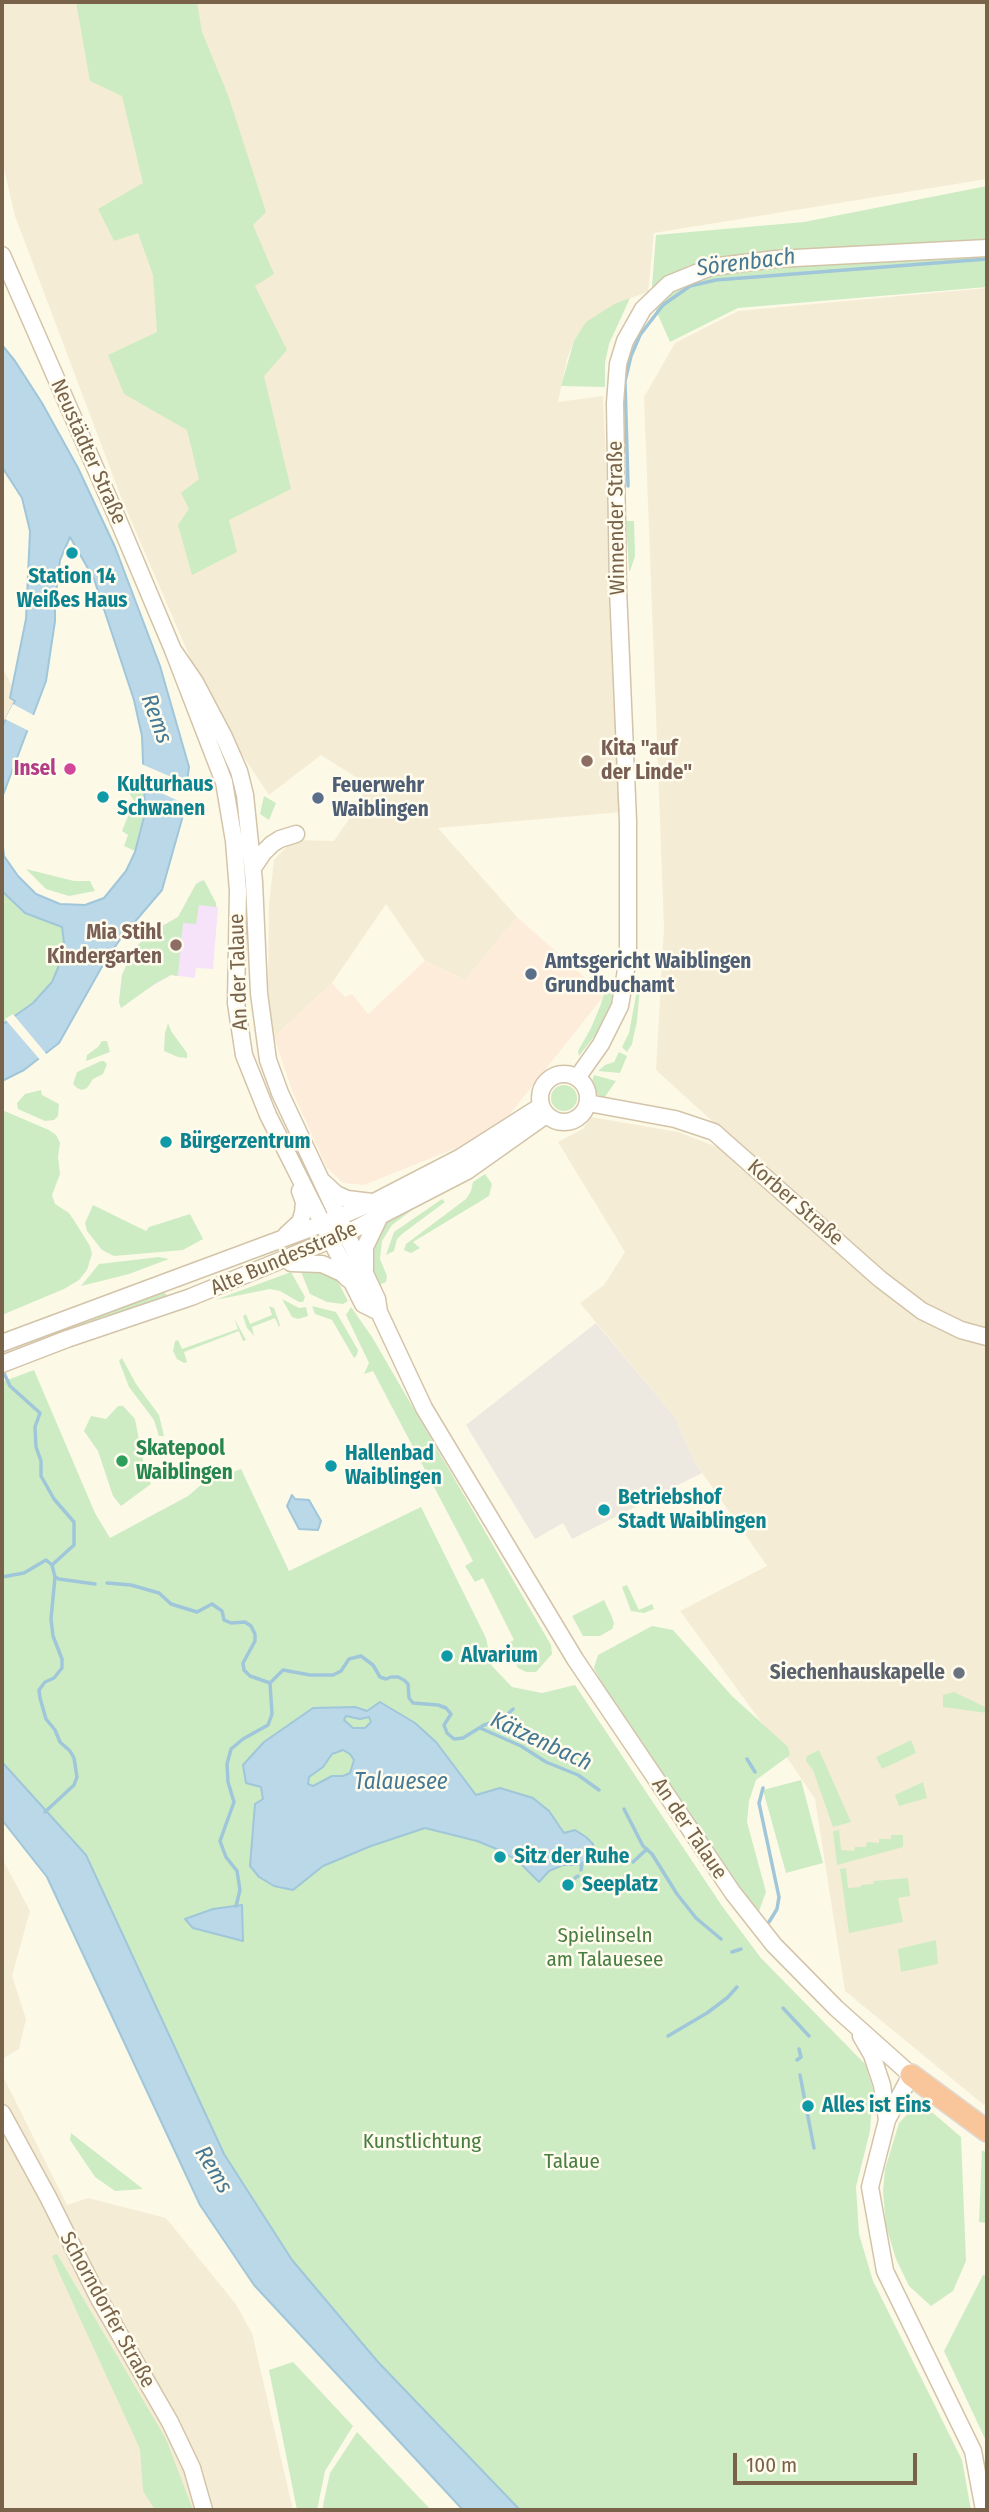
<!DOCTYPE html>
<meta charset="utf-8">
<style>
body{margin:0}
#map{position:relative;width:989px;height:2512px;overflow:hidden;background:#fdf9e7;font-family:"Fira Sans Condensed",sans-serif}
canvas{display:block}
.frame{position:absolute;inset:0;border:4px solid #78634a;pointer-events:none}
.scale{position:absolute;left:733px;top:2453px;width:184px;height:32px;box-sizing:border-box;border:4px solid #78634a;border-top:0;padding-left:9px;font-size:21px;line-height:24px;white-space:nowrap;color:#78634a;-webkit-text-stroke:5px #fffcee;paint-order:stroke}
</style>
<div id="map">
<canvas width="989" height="2512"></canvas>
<div class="frame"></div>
<div class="scale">100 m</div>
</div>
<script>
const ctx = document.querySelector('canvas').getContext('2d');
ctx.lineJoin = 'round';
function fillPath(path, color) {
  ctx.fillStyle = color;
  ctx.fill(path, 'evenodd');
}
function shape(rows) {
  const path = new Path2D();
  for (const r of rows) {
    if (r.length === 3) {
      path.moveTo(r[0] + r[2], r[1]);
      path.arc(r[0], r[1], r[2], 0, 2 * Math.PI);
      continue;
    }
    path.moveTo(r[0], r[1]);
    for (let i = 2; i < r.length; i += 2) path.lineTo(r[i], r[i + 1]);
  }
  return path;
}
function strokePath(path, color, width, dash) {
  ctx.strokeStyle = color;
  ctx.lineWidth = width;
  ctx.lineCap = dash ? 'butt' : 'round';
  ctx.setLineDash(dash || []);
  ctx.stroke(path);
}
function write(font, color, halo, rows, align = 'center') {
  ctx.font = font + ' "Fira Sans Condensed",sans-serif';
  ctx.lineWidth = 5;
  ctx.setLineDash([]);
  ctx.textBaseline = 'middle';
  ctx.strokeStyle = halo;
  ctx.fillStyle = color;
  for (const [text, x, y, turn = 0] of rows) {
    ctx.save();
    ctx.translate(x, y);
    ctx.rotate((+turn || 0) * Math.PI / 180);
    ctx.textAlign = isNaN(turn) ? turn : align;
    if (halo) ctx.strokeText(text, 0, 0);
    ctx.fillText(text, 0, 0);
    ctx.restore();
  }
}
fillPath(shape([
 [2,2,987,2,987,179,654,233,648,292,616,303,574,341,567,359,558,402,603,396,622,812,438,828,517,917,465,980,425,961,386,904,332,983,274,1037,268,987,269,904,274,860,293,840,334,841,362,800,362,781,321,755,269,795,213,711,121,497,15,216,2,160],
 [987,288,987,1338,962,1329,893,1286,656,1070,664,928,644,397,675,343,738,311],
 [2,667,13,688,10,698,15,701,2,727],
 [591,1117,678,1132,725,1150,854,1258,987,1344,987,2104,984,2105,845,1991,815,1799,786,1756,680,1611,767,1566,694,1461,675,1417,580,1303,604,1285,625,1252,558,1142,583,1129],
 [2,1858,30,1911,12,1976,26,2019,19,2049,2,2059],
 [2,2074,67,2205,88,2198,166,2218,235,2303,252,2333,293,2510,2,2510]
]), '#f5ecd5');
fillPath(shape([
 [517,917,599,990,603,997,510,1114,464,1145,364,1185,343,1183,327,1168,293,1093,274,1037,332,983,345,997,352,994,368,1014,425,961,465,980]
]), '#feecda');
fillPath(shape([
 [596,1323,675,1417,694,1461,702,1473,572,1539,563,1523,535,1539,466,1425]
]), '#ede9e1');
fillPath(shape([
 [202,880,216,903,216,906,218,907,213,969,196,968,195,978,171,975,144,991,121,1008,119,1002,122,975,133,950,150,933,178,917,196,884]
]), '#f6e3fa');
fillPath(shape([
 [76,2,197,2,202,32,228,95,266,212,253,225,274,274,255,286,287,350,264,376,291,489,229,520,237,552,192,575,178,525,189,509,181,493,199,479,187,430,124,394,108,355,157,332,153,275,138,233,114,241,98,209,143,183,122,96,90,81],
 [987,186,987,287,738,308,670,342,651,299,656,235,804,222],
 [630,298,609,344,605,363,605,387,561,386,574,341,586,322,616,303],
 [626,521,634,521,635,556,630,571,629,571],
 [133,783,143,788,144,813,135,851,124,846,128,835,122,831,134,801,129,793],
 [264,796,276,803,269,820,260,814],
 [26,869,74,881,90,881,95,891,69,896,46,889],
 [204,880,216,903,216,907,199,905,196,924,183,923,178,976,171,975,156,983,121,1008,119,1002,122,975,133,950,150,933,178,917,196,884],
 [2,891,26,913,62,927,65,952,52,982,33,1003,2,1025],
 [607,980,611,981,613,985,613,1000,610,1010,603,1025,579,1056,578,1051,591,1028,601,1004],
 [638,985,640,986,637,1021,632,1044,627,1052,622,1047,629,1033],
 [168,1023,171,1031,187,1053,187,1058,178,1057,164,1051,165,1033],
 [102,1041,107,1041,110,1052,86,1061,87,1055,98,1047],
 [619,1052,627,1056,620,1073,598,1071,605,1065,614,1062],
 [101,1061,104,1061,107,1064,103,1074,93,1079,87,1088,82,1090,77,1088,73,1084,77,1072],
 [594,1075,616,1081,604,1098,593,1092,591,1085],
 [564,1098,13],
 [41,1090,42,1095,59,1104,58,1116,54,1120,45,1121,18,1109,17,1103,25,1094],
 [2,1110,49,1130,56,1135,60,1143,58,1157,60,1174,52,1195,55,1204,69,1213,75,1222,90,1246,92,1254,87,1270,79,1280,64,1289,2,1315],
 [485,1174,492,1184,489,1196,413,1242,420,1248,411,1253,404,1250,406,1244,466,1199,471,1191,473,1182],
 [442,1199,445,1202,402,1234,397,1239,394,1251,386,1255,394,1232],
 [420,1204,392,1225,382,1241,380,1259,387,1276,386,1282,379,1285,373,1272,369,1255,384,1224],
 [93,1205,146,1231,149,1227,190,1214,203,1239,183,1250,114,1256,102,1250,87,1231,85,1223],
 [159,1257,169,1259,129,1274,81,1286,99,1264],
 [311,1267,336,1278,348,1301,343,1304,327,1302,310,1294,300,1269],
 [291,1272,305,1297,303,1302,299,1302,280,1291,270,1289,215,1300],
 [162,1291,167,1295,164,1298,56,1337,53,1330],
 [282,1299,299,1308,306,1307,308,1316,298,1319,292,1317],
 [269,1306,274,1308,280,1325,279,1327,275,1318,252,1327,254,1336,247,1328,243,1316,246,1314,250,1324,272,1315],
 [312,1306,336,1312,358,1350,357,1355,354,1358,332,1320,315,1314],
 [351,1307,372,1337,551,1645,552,1654,536,1672,526,1672,518,1668,506,1644,514,1640,483,1578,475,1582,465,1566,473,1561,373,1371,364,1374,369,1363,346,1315],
 [234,1318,246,1340,243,1341,239,1331,184,1352,187,1362,184,1363,177,1359,173,1351,175,1341,178,1340,182,1349,238,1329],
 [122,1358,136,1384,159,1415,164,1436,159,1436,154,1420,129,1387,119,1361],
 [34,1370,95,1513,110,1538,188,1496,202,1484,241,1469,289,1571,421,1507,486,1638,492,1666,512,1687,542,1693,575,1685,722,1906,761,1958,865,2064,873,2089,870,2131,856,2187,859,2234,873,2281,962,2460,971,2510,520,2510,378,2362,292,2260,224,2154,86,1855,2,1762,2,1382],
 [380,1702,392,1710,476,1795,500,1788,560,1825,580,1865,563,1865,549,1871,529,1873,518,1861,499,1850,477,1841,425,1828,371,1846,323,1866,293,1890,250,1866,252,1844,263,1799,261,1787,255,1784,355,1707,367,1711],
 [242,1905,212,1932,193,1928,186,1920,213,1909],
 [118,1406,123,1406,135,1419,145,1470,151,1484,121,1506,113,1496,98,1451,84,1431,91,1416,106,1419],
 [627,1585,639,1610,652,1604,654,1609,644,1613,631,1611,622,1587],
 [604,1600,612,1617,614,1624,612,1629,600,1636,583,1636,572,1616],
 [652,1626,673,1630,732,1696,788,1747,790,1755,756,1780,749,1801,747,1822,766,1892,758,1914,706,1843,601,1682,594,1668,598,1655],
 [954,1692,987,1708,987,1713,943,1707,943,1695],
 [346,1716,369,1717,371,1723,365,1728,353,1728,344,1719],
 [911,1740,916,1753,882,1769,876,1757],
 [343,1750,350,1754,354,1761,350,1773,343,1776,337,1775,313,1786,308,1784,309,1777,323,1767,332,1755],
 [819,1750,851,1822,833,1827,813,1770,806,1761,807,1756],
 [801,1780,823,1863,786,1873,763,1790],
 [923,1782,927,1798,899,1806,895,1795],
 [839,1830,841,1850,854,1851,855,1847,866,1847,867,1842,879,1843,879,1839,891,1839,891,1835,903,1835,903,1847,837,1865,833,1831],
 [846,1868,848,1888,861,1887,861,1885,873,1884,874,1881,908,1878,910,1896,898,1898,903,1922,849,1933,840,1869],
 [936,1940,938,1964,901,1972,898,1949],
 [914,2107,933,2113,961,2137,966,2261,953,2291,931,2306,909,2286,896,2259,886,2226,883,2192,885,2169,899,2123],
 [71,2133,143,2189,115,2191,95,2177,70,2140],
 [982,2150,987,2153,987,2223,979,2222],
 [57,2254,166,2439,193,2510,155,2510,143,2491,140,2449,60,2275,52,2256],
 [983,2275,987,2276,987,2443,944,2351],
 [293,2362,353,2426,325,2471,317,2510,297,2510,269,2370],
 [357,2432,431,2510,322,2510,330,2473]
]), '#cdecc4');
const water = shape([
 [2,345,15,361,42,403,78,468,115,547,160,666,189,767,182,819,162,890,121,938,104,963,59,1043,24,1070,2,1081,2,1025,33,1003,52,982,65,951,62,927,25,913,2,891,2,837,4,856,18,876,36,894,60,904,85,905,104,898,126,871,135,852,145,813,142,736,134,700,94,579,70,537,60,560,55,601,55,621,46,681,3,795,2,811,2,727,15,701,10,698,26,619,30,531,22,498,2,467,2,345],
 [292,1495,295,1499,309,1500,321,1521,318,1530,299,1529,287,1506,292,1495],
 [380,1702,415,1723,436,1742,476,1795,500,1788,533,1798,549,1811,564,1833,575,1830,586,1837,593,1844,591,1856,580,1865,563,1865,549,1871,539,1882,518,1861,499,1850,477,1841,425,1828,371,1846,323,1866,293,1890,274,1886,259,1877,250,1866,255,1804,263,1799,261,1787,246,1783,243,1765,264,1742,313,1708,355,1707,367,1711,380,1702],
 [346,1716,360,1719,369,1717,371,1722,365,1728,353,1728,344,1720,346,1716],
 [343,1750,350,1754,354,1760,350,1773,343,1776,332,1776,313,1786,308,1784,309,1777,323,1767,332,1754,343,1750],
 [2,1762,86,1855,224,2154,292,2260,378,2362,520,2510,463,2510,254,2285,200,2205,47,1877,2,1820,2,1762],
 [242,1905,243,1941,193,1928,185,1919,213,1909,242,1905]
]);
fillPath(water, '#bad8e8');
strokePath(water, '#a0c6da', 2);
fillPath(shape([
 [13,704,37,717,31,732,5,719],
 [139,763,190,785,187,805,140,783],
 [13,1014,48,1056,41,1061,5,1019]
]), '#fdf9e7');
strokePath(shape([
 [628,486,625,381,631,356,640,335,663,305,690,286,716,280,987,259],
 [2,1369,10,1386,40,1413,35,1427,36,1447,41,1461,41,1476,54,1499,74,1522,74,1545,52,1565,46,1560,24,1573,2,1577],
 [52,1565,55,1577,59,1579,95,1584],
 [107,1583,131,1585,159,1593,171,1604,197,1612,212,1604,222,1611,224,1620,231,1623,245,1622,251,1626,255,1634,255,1641,243,1663,244,1670,250,1676,270,1683],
 [270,1683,283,1670,310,1675,333,1675,341,1671,349,1659,361,1656,373,1665,380,1677,386,1679,391,1677,398,1677,404,1680,408,1684,409,1698,413,1703,438,1705,446,1708,451,1714,444,1725,447,1733,454,1739,463,1738,484,1725,497,1721],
 [507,1715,513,1709],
 [480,1728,521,1746,546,1762,578,1775,599,1790],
 [747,1759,755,1772],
 [763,1788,759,1803,779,1897,777,1909,769,1922],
 [624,1809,643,1846,652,1854,677,1894,696,1918,721,1939],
 [45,1812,74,1785,77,1777,74,1758,70,1751,60,1742,55,1730,46,1719,40,1698,39,1690,45,1682,54,1678,62,1668,62,1659,53,1636,51,1619,55,1577],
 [633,1862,647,1849],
 [581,1870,582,1864],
 [575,1878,578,1876],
 [236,1906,240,1890,237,1871,226,1857,220,1841,234,1802,228,1782,227,1764,231,1749,243,1739,268,1725,272,1714,270,1683],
 [732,1952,741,1949],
 [783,2008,809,2036],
 [668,2036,707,2013,727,1998,737,1987],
 [797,2060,801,2057,799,2049],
 [800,2075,814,2148]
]), '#a0c6da', 3.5);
const secondary = shape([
 [2,255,119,522,173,650,224,782,234,841,238,891,236,1003,244,1055,268,1115,363,1304,379,1312],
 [173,650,195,682,224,737,239,771,245,795,254,882,259,993,268,1060,280,1093,377,1299,379,1312,424,1408,575,1659,733,1893,774,1945,836,2008,911,2075,887,2120,870,2187,885,2271,973,2451,984,2510],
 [253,868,263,853,272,844,280,839,296,834],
 [564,1098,24],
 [577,1078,601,1044,620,1006,628,958,628,821,618,589,615,403,618,364,625,341,643,309,669,284,711,267,776,259,987,248],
 [588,1103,675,1119,714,1132,880,1279,922,1311,961,1330,987,1337],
 [323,1182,336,1194,347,1199,372,1202],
 [286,1235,300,1222,303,1213,304,1202,300,1191],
 [291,1263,322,1264,342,1273,348,1279],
 [365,1269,365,1247,379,1218],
 [2,1343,322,1224,374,1202,461,1157,541,1106],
 [2,1364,67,1339,191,1297,345,1234,467,1171,546,1115],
 [861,2036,872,2055,882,2085,887,2120],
 [2,2113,48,2197,98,2297,170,2422,192,2468,204,2510]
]);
const highway = shape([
 [911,2075,987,2131]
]);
strokePath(secondary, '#d3c4a9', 19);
strokePath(highway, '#dfdad4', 24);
strokePath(secondary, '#fff', 16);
strokePath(highway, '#f9c69c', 21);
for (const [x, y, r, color] of [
 [72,553,7,"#0f9aa8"],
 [587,761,7,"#8d6e63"],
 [70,769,7,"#d1479c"],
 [103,797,7,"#0f9aa8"],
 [318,798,7,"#5c6f8a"],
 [176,945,7,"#8d6e63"],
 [531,974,7,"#5c6f8a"],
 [166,1142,7,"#0f9aa8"],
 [122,1461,7,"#2e9e5b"],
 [331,1466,7,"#0f9aa8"],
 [604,1510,7,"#0f9aa8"],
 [447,1656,7,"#0f9aa8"],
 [959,1673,7,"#6b7280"],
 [500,1857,7,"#0f9aa8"],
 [568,1885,7,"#0f9aa8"],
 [808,2106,7,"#0f9aa8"]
]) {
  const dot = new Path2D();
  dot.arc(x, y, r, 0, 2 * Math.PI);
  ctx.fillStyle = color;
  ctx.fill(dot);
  strokePath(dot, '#fffcee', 2.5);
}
write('21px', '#78634a', '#fffcee', [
 ["Neustädter Straße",88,452,66],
 ["Winnender Straße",617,518,-91],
 ["An der Talaue",239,972,-92],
 ["Korber Straße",795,1203,41],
 ["Alte Bundesstraße",284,1259,-23],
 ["An der Talaue",689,1829,56],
 ["Schorndorfer Straße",107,2310,61]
]);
write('bold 21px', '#0d838f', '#fffcee', [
 ["Station 14",72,577,"center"],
 ["Weißes Haus",72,601,"center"],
 ["Kulturhaus",117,785],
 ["Schwanen",117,809],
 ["Bürgerzentrum",180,1142],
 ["Hallenbad",345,1454],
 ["Waiblingen",345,1478],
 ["Betriebshof",618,1498],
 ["Stadt Waiblingen",618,1522],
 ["Alvarium",461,1656],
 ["Sitz der Ruhe",514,1857],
 ["Seeplatz",582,1885],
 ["Alles ist Eins",822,2106]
], 'left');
write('bold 21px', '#785e54', '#fffcee', [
 ["Kita \"auf",601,749],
 ["der Linde\"",601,773],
 ["Mia Stihl",162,933,"right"],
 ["Kindergarten",162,957,"right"]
], 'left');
write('bold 21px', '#b23c85', '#fffcee', [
 ["Insel",56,769]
], 'right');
write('bold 21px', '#4e5e75', '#fffcee', [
 ["Feuerwehr",332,786],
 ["Waiblingen",332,810],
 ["Amtsgericht Waiblingen",545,962],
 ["Grundbuchamt",545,986]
], 'left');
write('bold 21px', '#27864d', '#fffcee', [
 ["Skatepool",136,1449],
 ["Waiblingen",136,1473]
], 'left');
write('bold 21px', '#5b616d', '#fffcee', [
 ["Siechenhauskapelle",945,1673]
], 'right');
write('21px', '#487e42', '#fffcee', [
 ["Spielinseln",605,1936],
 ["am Talauesee",605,1960],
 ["Kunstlichtung",422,2142],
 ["Talaue",572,2162]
]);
write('italic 23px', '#457894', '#fffcee', [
 ["Sörenbach",746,263,-7],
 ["Rems",156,719,70],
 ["Kätzenbach",541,1742,25],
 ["Talauesee",401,1783],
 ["Rems",213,2170,59]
]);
</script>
